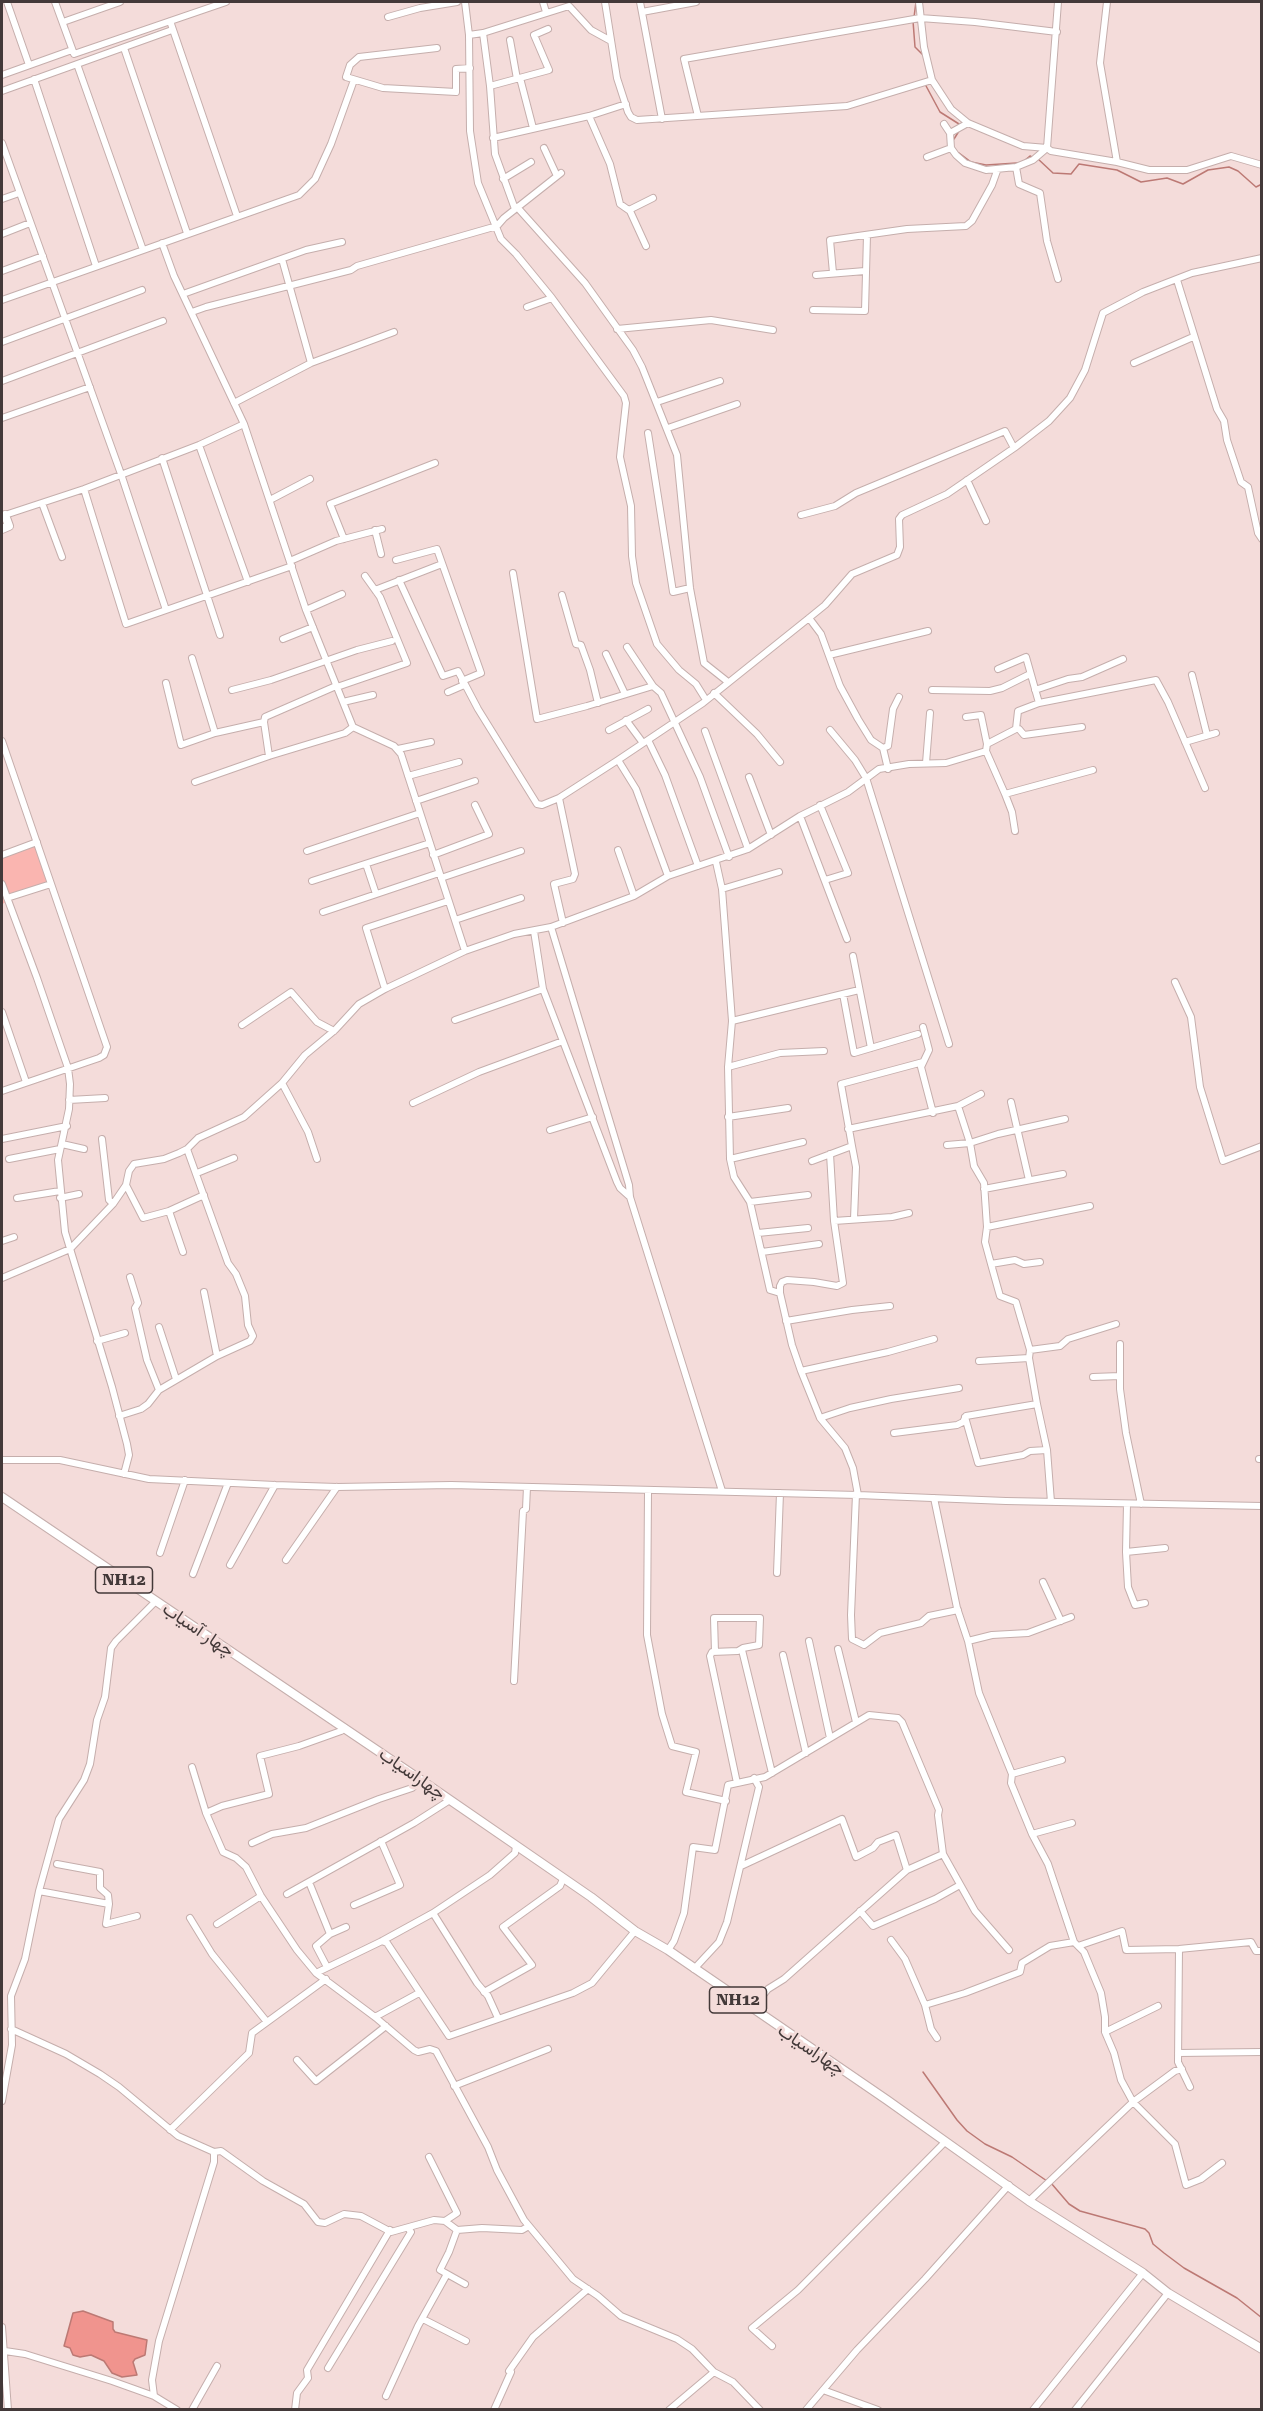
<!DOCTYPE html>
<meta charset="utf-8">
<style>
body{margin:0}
#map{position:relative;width:1263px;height:2411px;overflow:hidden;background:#f4dcda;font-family:"Roboto Serif",serif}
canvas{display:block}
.frame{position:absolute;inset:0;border:3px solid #433939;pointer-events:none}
</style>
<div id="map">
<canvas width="1263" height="2411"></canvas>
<div class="frame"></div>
</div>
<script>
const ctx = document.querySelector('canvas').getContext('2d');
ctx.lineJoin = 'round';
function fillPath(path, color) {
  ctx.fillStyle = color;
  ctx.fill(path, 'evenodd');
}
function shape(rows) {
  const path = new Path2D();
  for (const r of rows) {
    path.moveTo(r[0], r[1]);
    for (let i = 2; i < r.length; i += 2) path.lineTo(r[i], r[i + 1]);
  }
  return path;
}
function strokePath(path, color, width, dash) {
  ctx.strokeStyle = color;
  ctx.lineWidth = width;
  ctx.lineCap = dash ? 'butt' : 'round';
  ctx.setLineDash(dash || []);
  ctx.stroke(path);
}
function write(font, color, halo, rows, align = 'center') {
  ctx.font = font + ' "Roboto Serif",Vazirmatn,serif';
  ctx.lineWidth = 6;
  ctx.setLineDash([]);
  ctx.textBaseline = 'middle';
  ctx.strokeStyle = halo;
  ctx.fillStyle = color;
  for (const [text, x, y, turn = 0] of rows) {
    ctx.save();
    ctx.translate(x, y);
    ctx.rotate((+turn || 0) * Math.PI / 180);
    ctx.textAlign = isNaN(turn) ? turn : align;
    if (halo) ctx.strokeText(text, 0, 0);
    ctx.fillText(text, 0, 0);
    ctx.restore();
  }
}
fillPath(shape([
 [37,842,51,884,2,904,2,854]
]), '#fab5b0');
const water = shape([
 [83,2311,113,2322,113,2329,115,2332,147,2340,145,2355,135,2359,133,2362,137,2375,122,2377,112,2373,104,2361,91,2355,80,2357,73,2355,70,2348,64,2346,73,2313,83,2311]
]);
fillPath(water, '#f0948e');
strokePath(water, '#bc7974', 1.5);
strokePath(shape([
 [914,17,916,2],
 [913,21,915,47,923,55],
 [925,84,940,112,959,124],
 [954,139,959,131],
 [959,153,971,162,986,165,1017,163],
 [1037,158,1053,173,1071,174,1079,164,1117,170,1141,182,1167,178,1183,184,1208,170,1229,167,1238,171,1256,187,1262,184],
 [1024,161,1030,156,1032,157],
 [923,2072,957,2120,967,2131,985,2144,1012,2157,1047,2181],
 [1051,2183,1069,2204,1080,2211,1145,2229,1149,2233,1153,2244,1164,2253,1184,2268,1237,2298,1262,2318]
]), '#bc7974', 1.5);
const minor = shape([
 [7,2,29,65],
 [55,2,74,54,226,2],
 [465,2,469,35,470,131,478,183,501,239,516,254,552,298,624,396,626,403,620,457,631,506,632,556,636,583,657,644,679,670,696,684,706,700],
 [543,2,546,12],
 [605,2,617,78,628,112,631,117,637,120,847,106,932,80],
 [640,2,662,119],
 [919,2,924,47,932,80,951,109,968,123,1023,146,1047,148,1051,151,1117,162,1149,170,1187,170,1231,156,1262,165],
 [1107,2,1100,63,1117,162],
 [642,12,696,2],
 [388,17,420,8,457,2],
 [170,21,237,216],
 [63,22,120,2],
 [483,33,490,86,495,154,515,209],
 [469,35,483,33,569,6,591,30,611,41],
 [510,40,517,79],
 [124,48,187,233],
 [437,48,359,57,350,65,346,77,383,88,456,92,456,69,470,68],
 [77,64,143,250],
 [2,75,72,50],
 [520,78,533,128],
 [34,79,96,266],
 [490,86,549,70,534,35,548,29],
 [2,91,172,30],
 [589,116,610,164,620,204,630,211,646,246],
 [698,116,684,59,920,18,975,22,1057,32],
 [944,124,950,133,951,148,956,155,965,163,986,170,1016,167,1033,160,1047,148,1058,2],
 [950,133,968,123],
 [493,138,589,116,626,104],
 [2,143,121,474,166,610],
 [544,148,557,176],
 [927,157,951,148],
 [1016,167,1019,184,1040,193,1047,241,1058,279],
 [503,179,531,162],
 [2,199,19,193],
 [517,207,585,283,633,350,642,367,677,455,690,588,704,663,728,682],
 [629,210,653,198],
 [2,234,30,223],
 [162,243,174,276,244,424,306,610,353,727,394,746,401,754,465,951],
 [282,259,311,363],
 [2,271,43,256],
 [833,273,830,240,907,229,966,226,972,221,992,185,997,171],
 [816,275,865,271],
 [1177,280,1217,409,1224,421,1227,440,1241,482,1248,487,1258,533,1262,539],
 [183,294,306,250,342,242],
 [2,300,299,195,315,179,331,144,354,80],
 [527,307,552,298],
 [813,310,865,311,867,235],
 [192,312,206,307,351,270,357,266,497,226,504,218,561,173],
 [617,329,711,320,773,330],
 [2,342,142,290],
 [1134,363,1193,337],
 [2,381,163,321],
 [657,402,720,381],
 [234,403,311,363,394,332],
 [2,418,90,387],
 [668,428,737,404],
 [648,433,673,592,690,588],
 [199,445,248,582],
 [162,458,220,635],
 [967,480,986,521],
 [84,489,126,624,292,566],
 [270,500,310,479],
 [42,503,62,557],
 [5,515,84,489,199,445,244,424],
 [801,515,835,506,856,493,1005,431,1014,448],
 [375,530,381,554],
 [344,539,330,504,435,463],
 [396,560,437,549,481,673,462,681],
 [290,561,336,541,382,529],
 [513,573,537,719,587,706,653,686],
 [399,580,443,676,458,671,478,709,537,804,542,805,559,798,618,760],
 [375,590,442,564],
 [562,595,576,644,581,645,590,670,598,703],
 [306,610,342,594],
 [809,618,821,634,840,686,858,719,871,740,883,748],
 [283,639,313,627],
 [627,647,653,686,661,693,700,777,729,857],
 [606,654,625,694],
 [829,655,928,631],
 [192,658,215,733],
 [998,669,1026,657,1039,703],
 [1192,675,1207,735],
 [166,683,181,745,215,733,264,722,265,717,336,686],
 [337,687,407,663,380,597,365,576],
 [232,690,271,680,357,650,392,641],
 [932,690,990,691,1002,688,1030,674],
 [1035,690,1068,679,1082,677,1123,659],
 [448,692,464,685],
 [714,693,757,734,780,762],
 [343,702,373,695],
 [966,717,981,715,987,744],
 [626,720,643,743],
 [264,722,269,756],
 [1016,729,1019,729,1024,735,1082,727],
 [609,730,648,709],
 [830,730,855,760,866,778,949,1044],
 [705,731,748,849],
 [648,740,665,775,698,866],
 [2,741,107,1047,104,1055,99,1058,2,1091],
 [1185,742,1216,733],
 [398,749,431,742],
 [926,763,930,713],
 [888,769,883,748,888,746,893,709,899,697],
 [408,776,459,762],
 [749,777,771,835],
 [195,782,269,756,345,733,353,727],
 [1005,794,1093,770],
 [559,798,575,874,573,879,554,884,563,923],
 [416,801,475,781],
 [820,805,848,873,825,880],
 [800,816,847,939],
 [1015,831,1012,812,1005,794,986,751,987,744,1016,729,1018,711,1039,703,1156,680,1168,702,1205,788],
 [618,850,634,896],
 [307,851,420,813],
 [2,855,37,842],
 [433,855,489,834,475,805],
 [716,862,722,889,732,1021,728,1067,730,1159,734,1177,750,1202,770,1290,780,1293,792,1345,801,1371,820,1418,845,1448,853,1468,858,1495],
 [366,864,376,894],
 [668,876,636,789,618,760,703,703,809,618,825,605,852,574,897,555,900,547,899,519,902,515,947,494,1014,448,1049,421,1070,398,1085,370,1103,313,1143,292,1192,273,1262,258],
 [441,878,521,851],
 [312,881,430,843],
 [2,884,37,978,68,1068,70,1084,69,1109,58,1160,65,1232,112,1387,127,1444,129,1455,124,1474],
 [722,889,779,872],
 [7,898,51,884],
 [323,912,439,873],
 [455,920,521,898],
 [551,927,629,1185,630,1197,722,1491],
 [534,931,543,989,617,1182,620,1188,630,1197],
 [853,956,871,1048],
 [1175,982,1191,1017,1200,1087,1223,1161,1262,1146],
 [385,989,366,928,448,901],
 [843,994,854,1053,918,1034],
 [2,1012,26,1082],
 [455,1020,543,989],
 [732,1021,859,990],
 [242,1025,291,992,317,1022,334,1031],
 [923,1027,929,1050,921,1067,933,1113],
 [728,1067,780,1053,824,1051],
 [282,1083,308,1132,317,1159],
 [69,1100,105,1098],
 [1011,1102,1029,1180],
 [413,1103,479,1072,563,1041],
 [958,1106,981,1094],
 [728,1117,788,1108],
 [848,1129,958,1106,970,1143,974,1166,984,1183,987,1227,985,1242,991,1264,1000,1296,1016,1302,1030,1350,1029,1358,1037,1404,1047,1450,1051,1502],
 [550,1130,593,1117],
 [2,1139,67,1126],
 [102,1139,109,1200,113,1204],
 [62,1144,84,1149],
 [947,1145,970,1143,998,1134,1065,1119],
 [852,1146,856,1167,854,1219],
 [9,1159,60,1149],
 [730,1159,803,1142],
 [812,1161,852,1146,841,1084,923,1062],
 [197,1173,234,1158],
 [126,1185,143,1218,169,1211,204,1195],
 [984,1189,1063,1174],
 [17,1198,60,1191],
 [60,1198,79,1194],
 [750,1202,808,1195],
 [169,1211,183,1252],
 [834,1221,892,1217,909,1213],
 [987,1227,1090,1206],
 [758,1233,808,1228],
 [2,1241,14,1237],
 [762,1252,819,1244],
 [991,1264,1015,1260,1024,1264,1040,1262],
 [130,1277,138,1303,135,1308,147,1360,159,1390],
 [2,1278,70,1249,113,1204,126,1185,129,1171,134,1164,164,1159,179,1153,187,1149,198,1138,244,1117,282,1083,305,1055,335,1030,359,1004,385,989,465,951,514,934,551,927,634,896,668,876,748,849,800,816,848,792,879,769,909,764,946,763,986,751],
 [204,1292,217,1356],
 [780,1293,780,1286,782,1282,787,1280,814,1282,837,1286,843,1283,834,1221,830,1154],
 [786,1321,852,1310,890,1306],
 [159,1327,176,1379],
 [97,1341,125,1333],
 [1120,1344,1120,1389,1126,1433,1141,1504],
 [1030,1350,1060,1346,1068,1339,1116,1324],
 [979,1361,1029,1358],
 [801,1371,888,1352,934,1339],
 [1093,1377,1120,1376],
 [119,1416,141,1409,148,1404,159,1390,217,1356,250,1341,253,1336,248,1325,245,1296,236,1274,228,1263,187,1149],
 [965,1417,978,1463,1023,1455,1030,1451,1047,1450],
 [820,1418,850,1408,891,1399,959,1388],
 [894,1433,957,1425,963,1422,966,1416,1037,1404],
 [1259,1459,1262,1459],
 [2,1460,60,1460,149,1479,275,1485,337,1487,451,1485,858,1495,1006,1501,1262,1506],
 [648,1491,647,1635,662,1714,672,1746,696,1752,686,1792,726,1801],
 [856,1494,851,1615,852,1639,864,1645,880,1633,921,1623,929,1616,958,1610],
 [934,1498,957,1608,968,1641,979,1693,1012,1774,1011,1783,1032,1834,1048,1864,1074,1942,1084,1952,1101,1993,1105,2017,1105,2032,1114,2053,1121,2080,1133,2102,1175,2144,1186,2185,1201,2179,1222,2163],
 [1127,1504,1126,1552,1128,1587,1135,1605,1145,1603],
 [1126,1552,1165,1548],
 [160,1553,185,1480],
 [286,1560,337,1487],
 [230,1565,275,1485],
 [777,1573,780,1493],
 [193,1574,228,1483],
 [1043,1582,1061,1621],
 [809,1641,830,1738],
 [968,1641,992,1635,1028,1633,1071,1617],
 [838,1649,856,1722],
 [742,1650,772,1773],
 [715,1652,714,1618,760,1618,759,1645,743,1648,738,1651,712,1652,710,1656,737,1783],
 [783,1655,806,1753],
 [514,1681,523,1511,526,1509,527,1487],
 [192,1767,206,1813,223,1852,236,1858,246,1867,261,1896,297,1950,316,1973,375,2017,414,2050,418,2052,430,2049,436,2051,488,2147,497,2170,524,2220,573,2279,598,2296,621,2316,677,2339,692,2349,714,2372,733,2382,760,2410],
 [1012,1774,1062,1760],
 [206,1813,222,1806,269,1794,260,1756,299,1746,341,1731,345,1728],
 [1032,1834,1072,1823],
 [252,1843,272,1834,306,1828,379,1799,412,1788,421,1780],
 [57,1864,100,1872,100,1888,108,1895,109,1904],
 [741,1866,842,1819,856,1857,873,1848,878,1842,896,1835,907,1870],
 [309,1882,330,1934],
 [39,1891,109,1904,106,1924,137,1916],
 [287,1894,414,1823,450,1800],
 [354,1905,400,1885,381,1841],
 [860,1911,873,1926,935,1899,960,1885],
 [433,1913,477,1983,488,1996,498,2018],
 [190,1918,212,1954,267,2022],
 [217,1924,261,1896],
 [891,1940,905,1959,925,2005,931,2029,937,2038],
 [382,1941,387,1943,449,2036,573,1993,592,1983,635,1931],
 [1078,1946,1122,1931,1126,1950,1179,1949,1251,1942,1256,1951,1262,1951],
 [1179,1949,1178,2062,1190,2087],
 [668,1950,674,1941,684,1913,693,1847,715,1850,728,1785,765,1777,869,1715,898,1718,902,1722,939,1810,938,1815,943,1854,975,1911,1009,1950],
 [327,1967,316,1946,330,1934,346,1927],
 [694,1969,719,1942,727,1922,759,1787,754,1778],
 [316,1973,382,1941,433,1913,490,1875,515,1853,516,1846],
 [484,1992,532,1965,503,1927,560,1886,563,1879],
 [925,2005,965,1993,1020,1972,1022,1963,1050,1946,1074,1942],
 [752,2009,768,1989,784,1979,907,1870,943,1854],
 [375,2017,419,1993],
 [11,2029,66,2054,100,2074,119,2087,178,2136,214,2152,214,2162,159,2341,152,2380,154,2396],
 [1105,2032,1158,2006],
 [1178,2053,1262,2052],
 [297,2060,316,2081,386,2026],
 [454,2086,548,2049],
 [2,2101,12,2045,11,1996,25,1959,39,1891,59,1819,84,1780,90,1764,97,1720,105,1697,111,1648,116,1641,156,1601],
 [170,2130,249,2053,252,2033,326,1979],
 [214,2152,221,2151,263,2181,304,2204,318,2222,325,2223,344,2214,361,2216,391,2232,434,2220,445,2221,457,2230,449,2252,440,2270,465,2284],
 [429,2157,457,2213,445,2221],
 [1029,2201,1133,2102,1175,2071,1182,2069],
 [457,2230,482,2228,522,2230,529,2226],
 [423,2319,466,2341],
 [2,2327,8,2410],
 [772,2346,752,2328,798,2290,945,2142],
 [5,2351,25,2354,112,2381,154,2396,177,2410],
 [328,2368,411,2232,408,2228],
 [823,2390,878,2410],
 [386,2396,418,2326,447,2274],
 [192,2410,217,2366],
 [295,2410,297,2393,308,2378,307,2370,390,2230],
 [494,2410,511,2372,509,2371,533,2337,588,2289],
 [669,2410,714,2372],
 [806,2410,857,2350,925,2279,1009,2185],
 [1033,2410,1143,2273],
 [1075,2410,1168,2293]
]);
const major = shape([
 [2,517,5,515,9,526,2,529]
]);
const highway = shape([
 [2,1497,421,1780,591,1897,635,1931,668,1950,887,2100,1029,2201,1143,2273,1168,2293,1262,2349]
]);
strokePath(minor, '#c5aeac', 8);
strokePath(major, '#c5aeac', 10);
strokePath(highway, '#c5aeac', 10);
strokePath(minor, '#fff', 6);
strokePath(major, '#fff', 8);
strokePath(highway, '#fff', 8);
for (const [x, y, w] of [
 [124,1580,57],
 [738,2000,57]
]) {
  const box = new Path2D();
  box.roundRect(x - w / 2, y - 13, w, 26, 4.5);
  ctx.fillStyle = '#f4dcda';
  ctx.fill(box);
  strokePath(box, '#433939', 1.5);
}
write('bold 16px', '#433939', null, [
 ["NH12",124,1580],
 ["NH12",738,2000]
]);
write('18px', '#433939', '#f4dcda', [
 ["چهار آسیاب",198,1630,34],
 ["چهاراسیاب",412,1774,35],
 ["چهاراسیاب",811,2050,34]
]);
</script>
